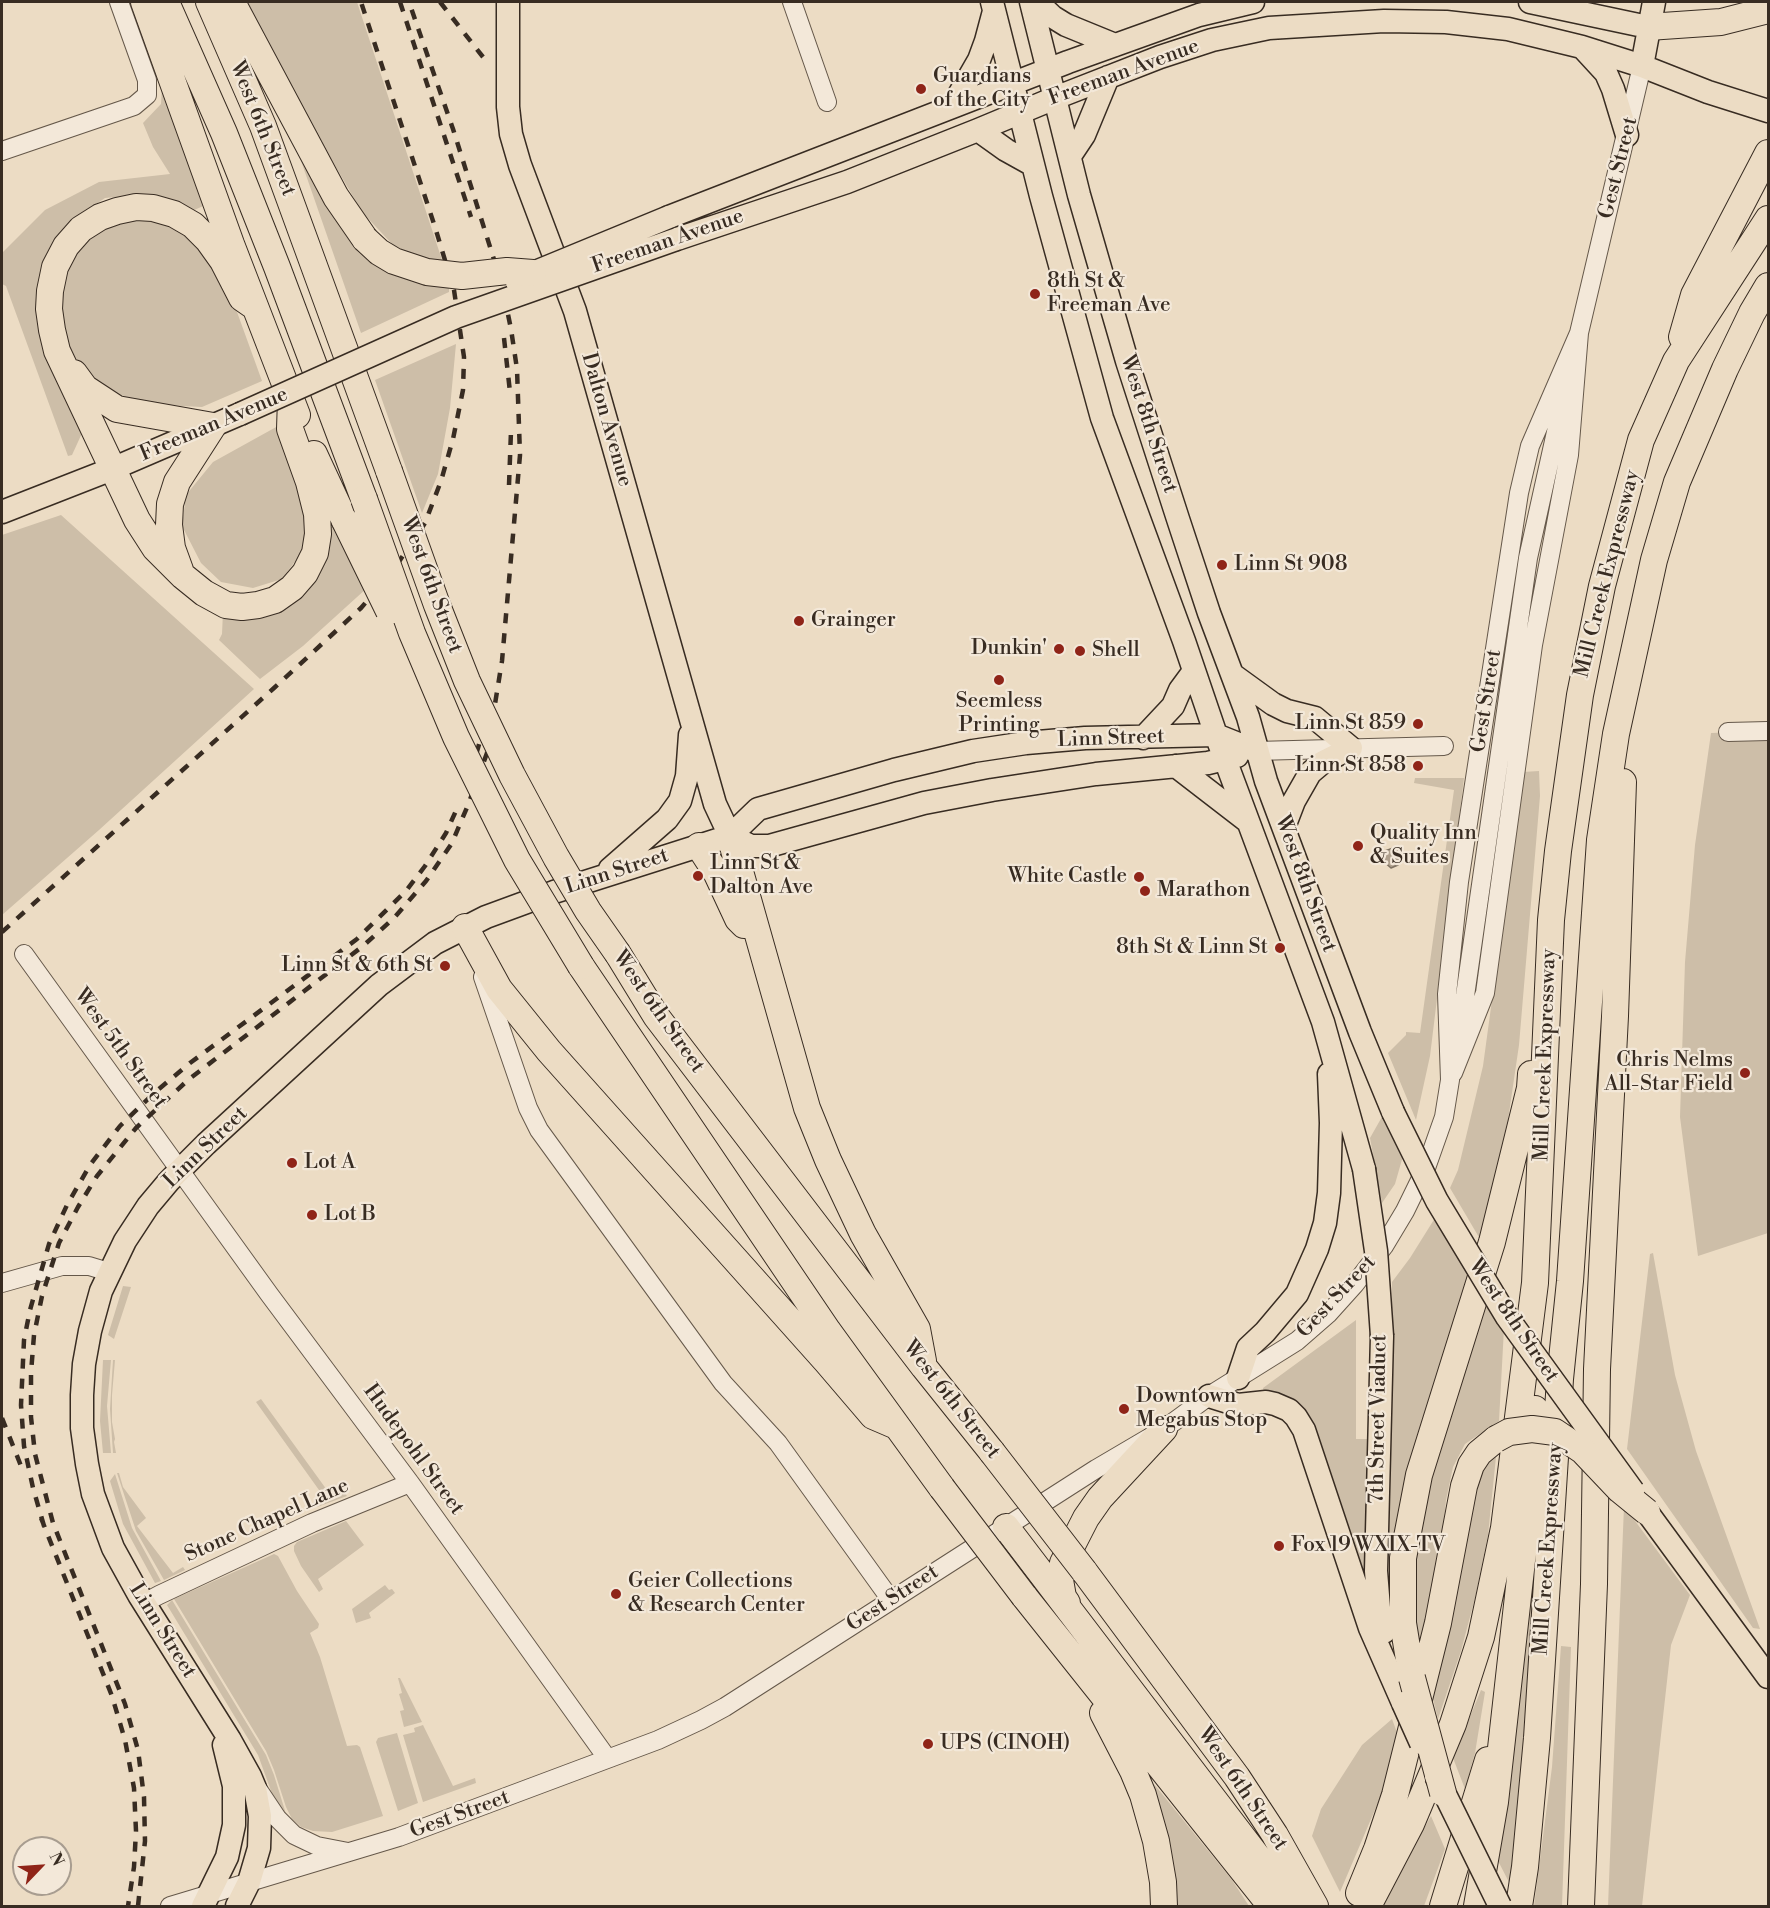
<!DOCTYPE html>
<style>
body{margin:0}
#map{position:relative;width:1770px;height:1908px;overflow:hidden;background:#ecdcc4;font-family:"Libre Bodoni",serif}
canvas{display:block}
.frame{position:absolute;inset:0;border:3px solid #382c22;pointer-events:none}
.north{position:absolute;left:12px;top:1836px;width:60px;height:60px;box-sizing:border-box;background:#f3e8d9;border:2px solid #a89d90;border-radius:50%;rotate:65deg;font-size:16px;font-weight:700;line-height:24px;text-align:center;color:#382c22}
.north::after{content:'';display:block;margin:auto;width:21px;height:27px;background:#8f2418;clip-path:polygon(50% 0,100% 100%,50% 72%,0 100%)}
</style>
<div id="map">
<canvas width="1770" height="1908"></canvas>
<div class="frame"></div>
<div class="north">N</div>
</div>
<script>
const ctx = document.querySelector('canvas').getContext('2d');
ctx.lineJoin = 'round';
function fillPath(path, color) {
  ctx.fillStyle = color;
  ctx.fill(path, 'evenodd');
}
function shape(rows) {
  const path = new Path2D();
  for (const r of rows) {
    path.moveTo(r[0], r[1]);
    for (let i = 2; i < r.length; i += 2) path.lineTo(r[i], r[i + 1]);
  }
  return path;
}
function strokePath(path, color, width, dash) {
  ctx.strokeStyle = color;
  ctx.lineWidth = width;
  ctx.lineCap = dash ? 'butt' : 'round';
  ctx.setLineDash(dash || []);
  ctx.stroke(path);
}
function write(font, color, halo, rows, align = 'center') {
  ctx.font = font + ' "Libre Bodoni",serif';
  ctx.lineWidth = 4.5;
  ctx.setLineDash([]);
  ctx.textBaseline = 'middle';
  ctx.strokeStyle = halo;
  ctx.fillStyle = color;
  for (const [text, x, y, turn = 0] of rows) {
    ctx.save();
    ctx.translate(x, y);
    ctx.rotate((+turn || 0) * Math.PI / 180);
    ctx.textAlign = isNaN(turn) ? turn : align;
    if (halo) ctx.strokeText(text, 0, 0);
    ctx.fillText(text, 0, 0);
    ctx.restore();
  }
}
fillPath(shape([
 [246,2,357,2,443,263,424,260,393,245,362,212,298,102],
 [162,87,210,203,192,211,172,199,137,195,105,198,71,221,45,261,83,431,72,455,68,456,6,286,2,284,2,253,45,210,99,182,170,174,153,147,143,123,161,104],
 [284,112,339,215,449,284,449,292,361,333],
 [160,217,206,249,237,312,262,381,202,407,142,404,119,394,95,380,75,358,64,336,61,322,63,266,105,221],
 [456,344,450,408,438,474,422,513,375,380],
 [278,426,311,523,302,552,282,579,253,588,221,582,201,563,182,526,186,495,213,462],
 [325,505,367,588,303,646,260,679,219,640,222,634,223,612,278,608],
 [61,515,254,689,99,830,2,915,2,535],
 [1768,731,1768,1233,1698,1256,1680,1117,1685,962,1695,845,1711,733],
 [1539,771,1540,796,1519,1045,1508,1120,1480,1239,1450,1188,1458,1170,1483,1066,1523,772],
 [1415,778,1464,778,1430,1056,1416,1120,1388,1053,1406,1035,1406,1032,1420,1033,1454,790,1414,783],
 [1383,1115,1403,1156,1395,1184,1382,1203,1370,1138],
 [1435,1218,1469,1275,1444,1352,1418,1447,1393,1605,1387,1605,1385,1579,1392,1359,1392,1282,1410,1258],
 [1653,1253,1675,1375,1696,1451,1760,1629,1753,1628,1627,1449,1650,1254],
 [123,1286,131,1287,114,1339,108,1335],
 [1484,1300,1504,1328,1499,1421,1465,1444,1453,1467,1446,1500,1441,1555,1421,1655,1413,1633,1417,1521],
 [1356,1320,1356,1439,1371,1439,1367,1580,1359,1582,1324,1466,1264,1395,1263,1388],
 [103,1360,111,1360,107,1406,111,1453,103,1453,100,1421],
 [113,1360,115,1360,112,1395,112,1422,115,1439,114,1442,116,1453,113,1453,110,1409],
 [261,1399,332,1497,342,1490,347,1496,317,1507,315,1505,324,1497,256,1402],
 [1497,1447,1488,1535,1475,1598,1461,1651,1438,1719,1432,1695,1440,1669,1452,1614,1476,1473],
 [117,1473,119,1473,123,1487,146,1518,137,1526,173,1573,183,1567,185,1570,164,1580,136,1531],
 [115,1474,132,1528,161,1581,155,1583,123,1524,110,1481],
 [1624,1506,1690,1595,1671,1645,1642,1906,1608,1906],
 [346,1521,364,1545,318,1579,323,1589,319,1592,301,1566,294,1551,294,1546,297,1542],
 [1540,1544,1513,1890,1494,1853],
 [274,1554,278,1556,297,1591,319,1624,318,1628,310,1633,320,1657,347,1746,357,1745,360,1747,383,1816,332,1832,313,1831,301,1827,292,1819,286,1807,274,1770,266,1751,174,1599],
 [385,1585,389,1590,392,1589,395,1593,369,1613,371,1618,356,1623,352,1609],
 [172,1600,266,1755,274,1775,286,1814,285,1818,274,1799,258,1755,167,1605],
 [1561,1646,1571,1647,1562,1906,1534,1906,1552,1767],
 [398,1678,400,1678,422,1722,404,1727,400,1711,404,1710,399,1694,402,1693],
 [1481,1690,1485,1692,1475,1753,1465,1789,1453,1758],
 [1392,1719,1402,1746,1340,1892,1312,1836,1321,1809,1362,1745],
 [423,1725,453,1786,475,1778,476,1783,423,1802,403,1735,415,1732,414,1728],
 [397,1733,418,1803,398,1811,376,1742,378,1738],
 [1154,1784,1232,1880,1249,1906,1173,1906,1168,1838],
 [1431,1816,1445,1849,1424,1906,1380,1906]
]), '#cdbea8');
const water = shape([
 [1396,847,1400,850,1398,865,1391,868,1382,860,1382,852,1396,847]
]);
fillPath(water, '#afa08d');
strokePath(water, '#7f7262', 1.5);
const minor = shape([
 [792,2,827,102],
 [2,151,134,106,147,95,147,80,119,2],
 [1728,732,1768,731],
 [1256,751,1444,746],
 [24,954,269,1294,410,1483,607,1758],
 [483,977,528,1108,539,1130,723,1383,778,1443,891,1600],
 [1457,1043,1465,996,1528,558,1566,387],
 [1453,1073,1485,993,1533,645,1569,455,1579,333,1642,66],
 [2,1283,62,1266,89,1266,109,1272],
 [144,1603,159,1595,312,1523,410,1483],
 [257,1788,277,1818,294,1835,317,1846,348,1852],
 [170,1906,399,1837,658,1740,701,1720,725,1707,1096,1469,1164,1429,1209,1396,1297,1341,1328,1314,1355,1284,1384,1246,1405,1211,1426,1168,1444,1117,1450,1080,1447,994,1459,882,1519,493,1530,446,1579,333]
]);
const major = shape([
 [508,2,508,107,511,134,520,165,575,311,715,804,730,836],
 [992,2,1041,196,1102,418,1184,641,1216,735,1323,1022,1364,1169],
 [1031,2,1079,195,1127,361,1178,519,1209,613,1248,717,1266,781,1360,1032,1393,1112],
 [1037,2,1053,17,1066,25,1115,45],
 [1530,2,1648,27],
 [1583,48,1606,73,1613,89,1627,135],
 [1642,66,1654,2],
 [952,107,979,60,986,41,994,11],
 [978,130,1006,150,1033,165],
 [1070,156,1084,135,1108,77],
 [669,217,1068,62,1199,15,1253,2],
 [677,239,847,182,978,130,1055,98,1160,57,1212,40,1269,28,1384,21,1446,22,1508,29,1582,47,1642,66,1708,92,1768,111],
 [2,512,112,469,240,414],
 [1233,675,1273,704,1287,711,1315,718,1351,748,1323,762,1310,773,1294,801,1284,827],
 [1143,738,1173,706,1180,690,1194,671],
 [1176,766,1246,820],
 [730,836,751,846,769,846,924,803,992,790,1096,774,1208,763,1237,756],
 [610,869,667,819,680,801,687,776,690,735],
 [1382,1336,1376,1571,1379,1608,1384,1632],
 [1238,1378,1248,1348,1265,1332,1297,1294,1317,1249,1325,1223,1329,1193,1331,1123,1329,1074],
 [1209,1396,1238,1405,1266,1402,1275,1404,1289,1410,1296,1417,1304,1430,1370,1628,1403,1703],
 [1647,1512,1768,1677],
 [203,1906,227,1857,234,1825,234,1786,224,1745],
 [237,1906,249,1882,259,1848,260,1816,255,1788,250,1776,230,1740,139,1595,113,1548,93,1494,87,1464,82,1428,82,1395,84,1364,90,1331,101,1291,125,1241,148,1206,169,1181,206,1144,379,985,435,943,486,917,554,892,730,836,758,809,894,770,973,751,1026,743,1085,738,1216,735,1256,751]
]);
const highway = shape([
 [144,2,231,244,297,415],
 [166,2,224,133,277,267,364,499],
 [209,2,263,126,389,471],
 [232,2,336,197,365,239],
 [1648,27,1721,22,1768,10],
 [255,307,242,298,223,261,208,240,193,225,174,214,153,208,136,207,117,211,100,217,81,229,66,246,55,267,50,291,49,309,52,330,57,351,137,520,155,548,183,576,204,593,226,605,242,607,258,605,275,600,292,588,305,573,315,553,318,534,317,514,309,482,290,429,291,399],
 [1682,337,1694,295,1768,153],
 [74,373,85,388,117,409,213,426,177,482,170,504,169,525,172,548,180,570],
 [314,454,345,521],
 [730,836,807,1108,828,1160,863,1234,917,1329,923,1361],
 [699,846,717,874,738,919,744,925],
 [465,927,499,989,549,1051,826,1361,873,1416,894,1425],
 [618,954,656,1016,924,1367,992,1452],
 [581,966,828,1331,942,1488],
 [1006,1527,1295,1906],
 [1084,1571,1237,1777,1275,1835,1315,1906],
 [1024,1596,1271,1906],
 [1067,1603,1063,1597,1060,1580,1063,1563,1086,1518,1100,1498,1164,1429],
 [1412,1678,1403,1623,1403,1558,1419,1475,1492,1242,1530,1088,1531,1074],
 [1103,1713,1133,1771,1143,1795,1156,1841,1163,1882,1164,1906],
 [1359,1893,1377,1849,1395,1795,1438,1623,1464,1486,1471,1465,1479,1453,1496,1439],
 [1368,1906,1411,1824,1453,1724,1481,1637,1504,1528,1535,1283,1551,920,1558,851,1580,695,1602,586,1641,440,1676,361,1768,219],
 [1443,1906,1488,1760],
 [1477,1906,1495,1802,1534,1453,1535,1409],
 [1519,1906,1525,1867,1537,1738,1560,1379,1570,1281,1600,840,1616,734,1654,560,1677,482,1725,369,1752,313,1768,286],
 [1581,1906,1594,1584,1597,1369,1615,1016,1623,782]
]);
strokePath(minor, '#65584a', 20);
strokePath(major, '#382c22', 25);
strokePath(highway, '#382c22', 28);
strokePath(minor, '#f3e8d9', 18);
strokePath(major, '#ecdcc4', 22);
strokePath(highway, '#ecdcc4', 26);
strokePath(shape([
 [400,2,471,217],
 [440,2,483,57],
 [504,338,510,392],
 [509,485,511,431],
 [471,773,483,730],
 [2,932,274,688,361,608,392,572,425,523,441,481,453,439,463,390,464,357,454,290,435,227,361,2],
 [2,1418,23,1471],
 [41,1518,112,1696,125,1740,134,1788,136,1831,134,1867,128,1906],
 [44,1526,33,1488,24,1446,21,1405,24,1340,30,1310,49,1244,67,1205,90,1165,120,1126,153,1094,190,1063,357,939,406,891,425,866,446,833,459,804],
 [138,1906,145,1841,144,1797,138,1750,125,1704,53,1523,35,1454,31,1417,31,1373,34,1335,42,1296,59,1243,78,1207,97,1176,136,1128,188,1080,363,946,394,918,426,881,452,843,468,805,487,753,502,661,520,455,517,369,511,329,502,285,453,129,409,2]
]), '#382c22', 4.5, [10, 10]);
const majorBridge = shape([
 [517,282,533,273,669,217],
 [240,414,456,317,677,239],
 [1393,1112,1437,1201,1507,1317,1633,1491],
 [1364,1169,1376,1251,1382,1336],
 [1403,1703,1421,1743],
 [1436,1776,1500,1906]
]);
const highwayBridge = shape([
 [365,239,379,252,394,261,427,272,462,276,507,271,533,273],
 [389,471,437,605,467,681,512,775,556,857,588,911,618,954],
 [364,499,412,633,456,737,517,860,581,966],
 [345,521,389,611],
 [1496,1439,1509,1432,1532,1429,1555,1432,1583,1451,1620,1490,1647,1512],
 [992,1452,1084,1571],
 [942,1488,1024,1596],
 [1412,1678,1443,1793]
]);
strokePath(majorBridge, '#382c22', 25, []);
strokePath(highwayBridge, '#382c22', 28, []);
strokePath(majorBridge, '#ecdcc4', 22);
strokePath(highwayBridge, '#ecdcc4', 26);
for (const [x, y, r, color] of [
 [921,89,6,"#8f2418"],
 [1035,294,6,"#8f2418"],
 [1222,565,6,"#8f2418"],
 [799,621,6,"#8f2418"],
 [1059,649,6,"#8f2418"],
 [1080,651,6,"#8f2418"],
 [999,680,6,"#8f2418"],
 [1418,724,6,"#8f2418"],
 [1418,766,6,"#8f2418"],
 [1358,846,6,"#8f2418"],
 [698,876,6,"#8f2418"],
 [1139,877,6,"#8f2418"],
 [1145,891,6,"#8f2418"],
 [1280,948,6,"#8f2418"],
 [445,966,6,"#8f2418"],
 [1745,1073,6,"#8f2418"],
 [292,1163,6,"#8f2418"],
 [312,1215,6,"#8f2418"],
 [1124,1409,6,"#8f2418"],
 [1279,1546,6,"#8f2418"],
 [616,1594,6,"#8f2418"],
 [928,1744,6,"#8f2418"]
]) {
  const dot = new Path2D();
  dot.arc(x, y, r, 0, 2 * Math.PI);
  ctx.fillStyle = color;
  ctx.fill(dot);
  strokePath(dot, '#f3e8d9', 2);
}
write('21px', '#382c22', '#f3e8d9', [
 ["Freeman Avenue",1124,73,-20],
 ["West 6th Street",262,129,68],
 ["Gest Street",1619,168,-76],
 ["Freeman Avenue",668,242,-19],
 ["Dalton Avenue",606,420,74],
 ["West 8th Street",1148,424,72],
 ["Freeman Avenue",214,425,-23],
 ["Mill Creek Expressway",1608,574,-76],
 ["West 6th Street",431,585,70],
 ["Gest Street",1487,701,-81],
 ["Linn Street",1111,739,-2],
 ["Linn Street",617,872,-18],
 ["West 8th Street",1305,884,70],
 ["West 6th Street",658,1012,55],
 ["West 5th Street",120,1049,54],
 ["Mill Creek Expressway",1546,1055,-88],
 ["Linn Street",206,1148,-44],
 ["Gest Street",1337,1297,-47],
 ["West 8th Street",1513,1321,56],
 ["West 6th Street",951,1400,52],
 ["7th Street Viaduct",1379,1419,-89],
 ["Hudepohl Street",413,1450,54],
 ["Stone Chapel Lane",267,1521,-24],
 ["Mill Creek Expressway",1549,1549,-86],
 ["Gest Street",893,1599,-33],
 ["Linn Street",162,1631,58],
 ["West 6th Street",1242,1789,56],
 ["Gest Street",460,1815,-20]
]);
write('21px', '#382c22', '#f3e8d9', [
 ["Guardians",933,77],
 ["of the City",933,101],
 ["8th St &",1047,282],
 ["Freeman Ave",1047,306],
 ["Linn St 908",1234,565],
 ["Grainger",811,621],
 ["Dunkin'",1047,649,"right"],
 ["Shell",1092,651],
 ["Seemless",999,702,"center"],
 ["Printing",999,726,"center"],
 ["Linn St 859",1406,724,"right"],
 ["Linn St 858",1406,766,"right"],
 ["Quality Inn",1370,834],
 ["& Suites",1370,858],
 ["Linn St &",710,864],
 ["Dalton Ave",710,888],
 ["White Castle",1127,877,"right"],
 ["Marathon",1157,891],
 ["8th St & Linn St",1268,948,"right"],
 ["Linn St & 6th St",433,966,"right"],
 ["Chris Nelms",1733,1061,"right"],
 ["All-Star Field",1733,1085,"right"],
 ["Lot A",304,1163],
 ["Lot B",324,1215],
 ["Downtown",1136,1397],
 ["Megabus Stop",1136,1421],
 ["Fox 19 WXIX-TV",1291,1546],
 ["Geier Collections",628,1582],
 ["& Research Center",628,1606],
 ["UPS (CINOH)",940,1744]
], 'left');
</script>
